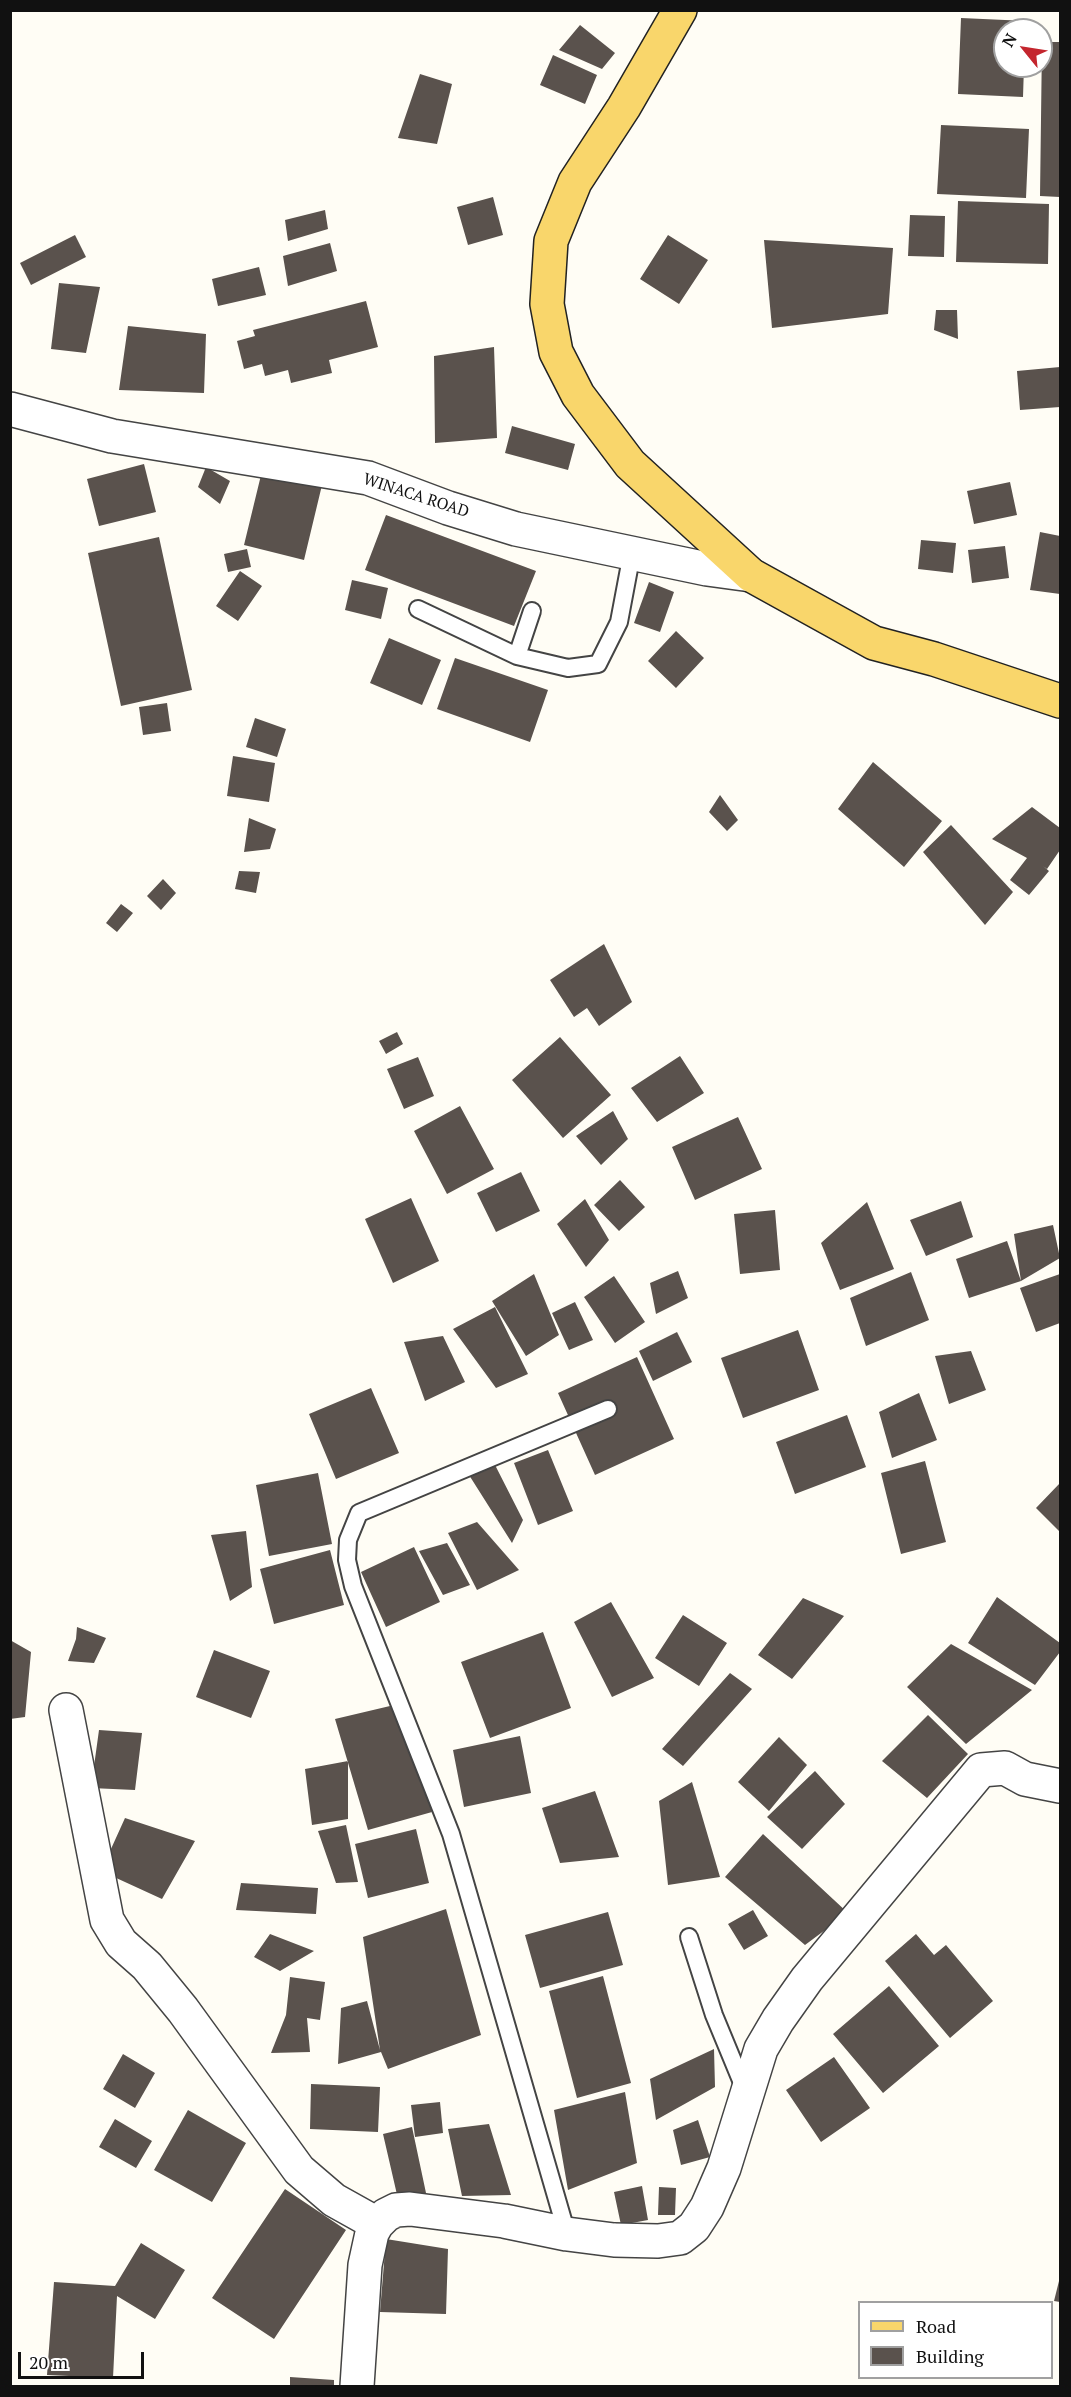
<!DOCTYPE html>
<style>
body{margin:0}
#map{position:relative;width:1071px;height:2397px;overflow:hidden;background:#fffdf5;font-family:"PT Serif",serif}
canvas{display:block}
.frame{position:absolute;inset:0;border:12px solid #111;pointer-events:none}
.legend{position:absolute;left:858px;top:2301px;width:195px;height:78px;box-sizing:border-box;background:#fff;border:2px solid #a0a0a0;margin:0;padding:8px 10px;list-style:none;font-size:18px;color:#111}
.legend li{display:flex;align-items:center;gap:12px;height:30px}
.legend b{width:30px;border:2px solid #a0a0a0}
.north{position:absolute;left:993px;top:18px;width:60px;height:60px;box-sizing:border-box;background:#fff;border:2px solid #a0a0a0;border-radius:50%;rotate:300deg;font-size:16px;font-weight:700;line-height:24px;text-align:center;color:#111}
.north::after{content:'';display:block;margin:auto;width:21px;height:27px;background:#c4262e;clip-path:polygon(50% 0,100% 100%,50% 72%,0 100%)}
.scale{position:absolute;left:18px;top:2352px;width:126px;height:27px;box-sizing:border-box;border:3px solid #111;border-top:0;padding-left:8px;font-size:18px;line-height:21px;white-space:nowrap;color:#111;-webkit-text-stroke:4px #fff;paint-order:stroke}
</style>
<div id="map">
<canvas width="1071" height="2397"></canvas>
<div class="frame"></div>
<ul class="legend">
<li><b style="height:8px;background:#f9d66b"></b>Road</li>
<li><b style="height:16px;background:#5a524d"></b>Building</li>
</ul>
<div class="north">N</div>
<div class="scale">20 m</div>
</div>
<script>
const ctx = document.querySelector('canvas').getContext('2d');
ctx.lineJoin = 'round';
function fillPath(path, color) {
  ctx.fillStyle = color;
  ctx.fill(path, 'evenodd');
}
function shape(rows) {
  const path = new Path2D();
  for (const r of rows) {
    path.moveTo(r[0], r[1]);
    for (let i = 2; i < r.length; i += 2) path.lineTo(r[i], r[i + 1]);
  }
  return path;
}
function strokePath(path, color, width, dash) {
  ctx.strokeStyle = color;
  ctx.lineWidth = width;
  ctx.lineCap = dash ? 'butt' : 'round';
  ctx.setLineDash(dash || []);
  ctx.stroke(path);
}
function write(font, color, halo, rows, align = 'center') {
  ctx.font = font + ' "PT Serif",serif';
  ctx.lineWidth = 6;
  ctx.setLineDash([]);
  ctx.textBaseline = 'middle';
  ctx.strokeStyle = halo;
  ctx.fillStyle = color;
  for (const [text, x, y, turn = 0] of rows) {
    ctx.save();
    ctx.translate(x, y);
    ctx.rotate((+turn || 0) * Math.PI / 180);
    ctx.textAlign = isNaN(turn) ? turn : align;
    if (halo) ctx.strokeText(text, 0, 0);
    ctx.fillText(text, 0, 0);
    ctx.restore();
  }
}
fillPath(shape([
 [961,18,1027,21,1026,30,1005,30,1005,66,1024,66,1023,97,958,94],
 [580,25,615,53,602,69,559,50],
 [1042,42,1060,42,1060,197,1040,196],
 [553,55,597,75,585,104,540,85],
 [420,74,452,84,437,144,398,138],
 [941,125,1029,129,1026,198,937,194],
 [493,197,503,235,468,245,457,207],
 [958,201,1049,204,1048,264,956,262],
 [325,210,328,229,288,241,285,220],
 [910,215,945,216,944,257,908,256],
 [75,235,86,257,31,285,20,263],
 [668,235,708,260,679,304,640,279],
 [764,240,893,248,888,314,772,328],
 [330,243,337,271,288,286,283,256],
 [259,267,266,295,218,306,212,279],
 [59,283,100,287,86,353,51,349],
 [366,301,378,347,329,360,332,373,291,383,288,370,265,376,262,364,244,369,237,341,255,336,253,330],
 [936,310,957,310,958,339,934,330],
 [128,326,206,334,204,393,119,390],
 [494,347,497,438,435,443,434,356],
 [1060,367,1060,407,1020,410,1017,371],
 [512,426,575,444,568,470,505,453],
 [144,464,156,512,99,526,87,479],
 [206,467,230,481,220,504,198,487],
 [262,471,322,485,304,560,244,545],
 [1010,482,1017,515,974,524,967,491],
 [386,515,536,571,514,626,365,570],
 [1040,532,1060,536,1060,594,1030,590],
 [159,537,192,690,121,706,88,553],
 [921,540,956,543,953,573,918,569],
 [1005,546,1009,578,972,583,968,550],
 [247,549,251,567,228,572,224,554],
 [240,571,262,586,238,621,216,606],
 [352,580,388,588,381,619,345,610],
 [649,582,674,592,660,632,634,623],
 [676,631,704,658,676,688,648,661],
 [389,638,441,660,422,705,370,683],
 [455,658,548,690,530,742,437,709],
 [167,703,171,731,143,735,139,707],
 [255,718,286,729,277,757,246,747],
 [233,756,275,763,269,802,227,796],
 [873,762,942,821,904,867,838,809],
 [720,795,738,820,727,831,709,812],
 [1032,807,1060,828,1060,850,1047,869,1043,866,1049,871,1029,895,1010,880,1027,858,992,839],
 [249,818,276,829,270,849,244,852],
 [951,825,1013,892,985,925,923,852],
 [239,871,260,872,256,893,235,889],
 [163,879,176,893,161,910,147,896],
 [121,904,133,913,117,932,106,923],
 [604,944,632,1002,599,1026,587,1008,574,1017,550,980],
 [397,1032,403,1044,386,1054,379,1041],
 [560,1037,611,1095,563,1138,512,1080],
 [680,1056,704,1093,657,1122,631,1088],
 [418,1057,434,1096,404,1109,387,1069],
 [460,1106,494,1169,447,1194,414,1131],
 [613,1111,628,1139,601,1165,576,1136],
 [738,1117,762,1169,695,1200,672,1147],
 [521,1172,540,1211,496,1232,477,1193],
 [620,1180,645,1207,619,1231,594,1205],
 [411,1198,439,1261,393,1283,365,1219],
 [585,1199,609,1240,586,1267,557,1224],
 [961,1201,973,1237,926,1256,910,1220],
 [867,1202,894,1269,840,1290,821,1243],
 [775,1210,780,1270,740,1274,734,1214],
 [1053,1225,1060,1258,1021,1281,1014,1234],
 [1007,1241,1021,1281,969,1298,956,1259],
 [678,1271,688,1298,656,1314,650,1283],
 [911,1272,929,1320,866,1346,850,1298],
 [534,1274,559,1335,526,1356,492,1301],
 [1060,1274,1060,1323,1036,1332,1020,1288],
 [614,1276,645,1322,615,1343,584,1297],
 [575,1302,593,1340,569,1350,552,1313],
 [495,1307,528,1374,496,1388,453,1329],
 [798,1330,819,1390,743,1418,721,1358],
 [677,1332,692,1362,653,1381,639,1351],
 [443,1336,465,1382,425,1401,404,1342],
 [971,1351,986,1390,949,1404,935,1356],
 [637,1357,674,1439,595,1475,558,1393],
 [371,1388,399,1453,336,1479,309,1414],
 [919,1393,937,1440,892,1458,879,1412],
 [847,1415,866,1467,795,1494,776,1442],
 [548,1450,573,1511,538,1525,514,1463],
 [925,1461,946,1542,901,1554,881,1473],
 [494,1463,523,1520,512,1543,469,1475],
 [318,1473,332,1544,269,1556,256,1485],
 [1060,1483,1060,1532,1036,1508],
 [477,1522,519,1570,477,1590,448,1533],
 [246,1531,252,1587,230,1601,211,1535],
 [447,1543,470,1585,443,1595,419,1551],
 [414,1547,440,1602,386,1627,361,1572],
 [330,1550,344,1605,274,1624,260,1569],
 [997,1597,1060,1643,1060,1652,1035,1685,968,1643],
 [803,1598,844,1616,792,1679,758,1655],
 [611,1602,654,1678,612,1697,574,1622],
 [683,1615,727,1643,699,1686,655,1658],
 [77,1627,106,1638,94,1663,68,1661,76,1639],
 [543,1632,571,1708,490,1738,461,1662],
 [10,1640,31,1652,25,1717,10,1719],
 [951,1644,1032,1690,966,1744,907,1687],
 [214,1650,270,1671,251,1718,196,1697],
 [730,1673,752,1689,683,1766,662,1749],
 [390,1706,409,1742,432,1812,368,1830,335,1719],
 [928,1715,968,1754,927,1798,882,1761],
 [99,1730,142,1733,135,1790,91,1788],
 [520,1736,531,1793,464,1807,453,1750],
 [779,1737,807,1765,769,1811,738,1782],
 [348,1761,348,1819,312,1825,305,1769],
 [815,1771,845,1804,802,1849,767,1817],
 [692,1782,720,1877,668,1885,659,1801],
 [595,1791,619,1857,560,1863,542,1808],
 [125,1818,195,1841,162,1899,101,1871],
 [346,1825,358,1882,336,1883,318,1831],
 [416,1829,429,1883,368,1898,355,1844],
 [763,1834,848,1913,805,1945,725,1877],
 [241,1883,318,1888,316,1914,236,1910],
 [446,1909,481,2035,388,2069,381,2052,338,2064,341,2008,367,2001,380,2050,363,1937],
 [753,1910,768,1936,744,1950,728,1924],
 [608,1912,623,1965,540,1988,525,1935],
 [270,1934,314,1951,280,1971,254,1957],
 [916,1934,934,1955,946,1945,993,2001,950,2038,885,1961],
 [603,1976,631,2083,577,2098,549,1991],
 [290,1977,325,1982,320,2020,307,2018,310,2052,271,2053,286,2015],
 [889,1986,939,2046,883,2093,833,2034],
 [714,2049,715,2087,656,2120,650,2079],
 [123,2054,155,2073,135,2108,103,2089],
 [834,2057,870,2108,821,2142,786,2090],
 [311,2084,380,2087,378,2132,310,2129],
 [625,2092,637,2163,568,2190,554,2110],
 [440,2102,443,2133,415,2137,411,2105],
 [188,2110,246,2143,212,2202,154,2170],
 [115,2119,152,2141,136,2168,99,2147],
 [698,2120,710,2157,681,2165,673,2130],
 [489,2124,511,2195,462,2196,448,2129],
 [412,2127,426,2193,398,2199,383,2134],
 [642,2186,648,2220,621,2225,614,2192],
 [659,2187,676,2188,675,2215,658,2215],
 [285,2189,346,2230,274,2339,212,2298],
 [386,2239,448,2249,446,2314,380,2312],
 [141,2243,185,2270,155,2319,117,2296,113,2378,47,2375,54,2282,115,2286],
 [1060,2277,1060,2302,1054,2301],
 [290,2377,334,2380,334,2386,290,2386]
]), '#5a524d');
const service = shape([
 [418,609,517,656,568,668,598,664,619,622,632,553],
 [517,656,532,611],
 [689,1937,714,2015,745,2090],
 [567,2234,451,1834,353,1586,347,1560,348,1540,359,1513,608,1409]
]);
const minor = shape([
 [10,409,112,436,368,478,448,508,516,529,707,569,751,575],
 [66,1710,107,1920,121,1943,147,1966,183,2010,299,2170,334,2200,377,2224],
 [357,2386,365,2265,372,2233,377,2224,386,2215,396,2210,410,2209,504,2221,567,2234,614,2240,658,2241,680,2238,694,2227,707,2207,724,2168,761,2049,778,2020,807,1979,981,1770,1005,1768,1025,1779,1060,1786]
]);
const primary = shape([
 [680,10,624,107,575,182,551,241,547,304,556,352,578,395,630,464,751,575,874,643,934,659,1060,701]
]);
strokePath(service, '#444', 20);
strokePath(minor, '#444', 36);
strokePath(primary, '#222', 36);
strokePath(service, '#fff', 16);
strokePath(minor, '#fff', 33);
strokePath(primary, '#f9d66b', 33);
write('16px', '#111', '#fff', [
 ["WINACA ROAD",416,496,18]
]);
</script>
